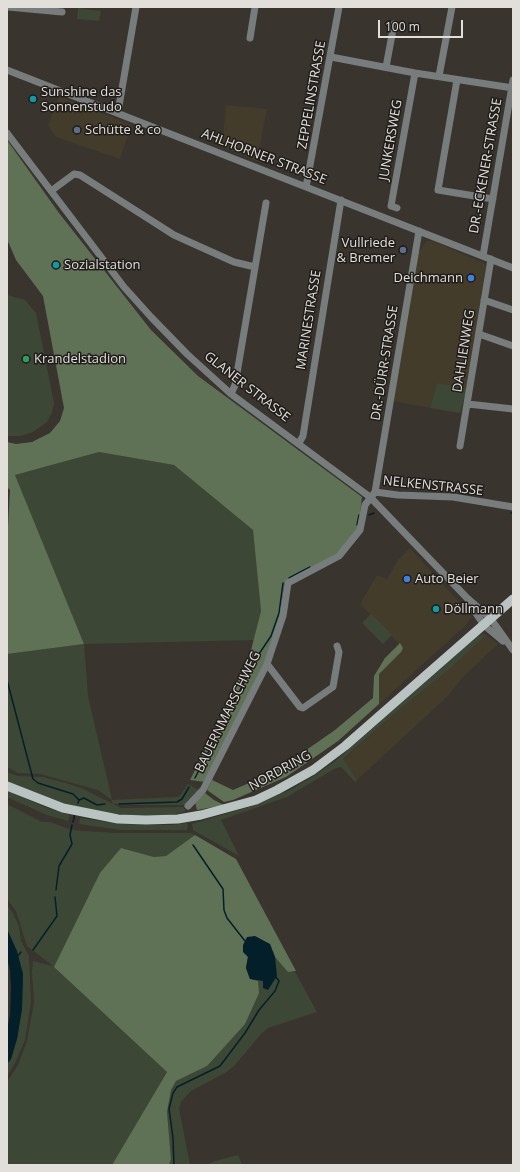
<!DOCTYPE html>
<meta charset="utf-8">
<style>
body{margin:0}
#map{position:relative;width:520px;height:1172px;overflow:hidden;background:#39342d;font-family:"Open Sans",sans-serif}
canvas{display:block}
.frame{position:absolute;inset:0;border:8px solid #e2deda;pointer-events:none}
.scale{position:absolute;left:378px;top:20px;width:85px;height:18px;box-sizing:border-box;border:2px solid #e2deda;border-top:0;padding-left:5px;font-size:12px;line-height:14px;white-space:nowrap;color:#e2deda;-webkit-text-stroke:3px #1f1c19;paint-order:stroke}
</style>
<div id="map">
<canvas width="520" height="1172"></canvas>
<div class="frame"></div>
<div class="scale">100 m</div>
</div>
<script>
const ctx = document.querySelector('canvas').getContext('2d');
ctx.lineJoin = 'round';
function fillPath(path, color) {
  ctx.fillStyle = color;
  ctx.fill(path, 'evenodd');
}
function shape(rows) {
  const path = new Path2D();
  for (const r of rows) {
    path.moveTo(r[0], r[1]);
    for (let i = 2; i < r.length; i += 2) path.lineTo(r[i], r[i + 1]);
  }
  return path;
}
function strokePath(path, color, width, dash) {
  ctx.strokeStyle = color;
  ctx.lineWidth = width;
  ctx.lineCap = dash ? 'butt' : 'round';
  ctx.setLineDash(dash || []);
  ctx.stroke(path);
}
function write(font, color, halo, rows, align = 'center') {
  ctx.font = font + ' "Open Sans",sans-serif';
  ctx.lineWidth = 3;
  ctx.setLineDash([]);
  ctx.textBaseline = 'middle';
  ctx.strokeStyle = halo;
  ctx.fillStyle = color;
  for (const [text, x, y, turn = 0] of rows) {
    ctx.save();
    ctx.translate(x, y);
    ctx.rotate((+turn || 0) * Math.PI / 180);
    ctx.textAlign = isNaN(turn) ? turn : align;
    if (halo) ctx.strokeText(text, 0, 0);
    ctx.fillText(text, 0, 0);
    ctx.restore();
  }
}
fillPath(shape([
 [59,96,132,125,120,159,56,137,48,125],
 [226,105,267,109,257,161,222,147],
 [427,241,432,241,486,264,467,388,437,383,430,408,392,401,418,254,424,244],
 [410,548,471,615,471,618,465,626,379,704,379,673,403,648,360,604,377,575,387,579,398,560],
 [486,635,498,644,463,677,448,696,357,780,343,760,395,713,451,668]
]), '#433c2b');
fillPath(shape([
 [78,8,101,11,99,21,77,19],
 [7,295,25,300,36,313,54,403,52,413,47,422,33,432,21,436,7,436],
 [437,383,467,388,460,413,430,408],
 [99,452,174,465,253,530,261,611,254,640,84,644,88,696,112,800,179,797,188,784,199,790,186,805,121,805,112,803,112,800,98,790,40,774,18,773,7,767,7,654,84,644,15,475],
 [371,614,392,635,383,644,362,623],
 [484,634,486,635,451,668,395,713,343,759,357,780,355,782,341,767,334,769,287,797,221,820,239,856,193,830,192,824,252,806,290,790,312,777,334,762,478,636],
 [7,772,18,776,43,777,66,783,81,788,121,808,183,807,186,811,176,814,147,816,131,815,107,813,64,804,7,781],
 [7,791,47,808,70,815,68,821,47,815,11,799,7,797],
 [7,804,42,822,50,822,72,830,113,833,190,833,195,835,166,856,154,857,121,848,54,967,167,1072,112,1165,7,1165,7,1082,18,1065,27,1041,34,1002,32,972,33,961,53,966,27,946,16,911,7,899],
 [80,818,120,824,172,825,188,823,187,830,121,830,79,824],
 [7,905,13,913,19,926,21,941,29,956,31,1002,25,1040,15,1063,7,1076,7,1064,11,1059,17,1039,22,1009,23,974,7,929],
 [270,944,288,972,295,972,317,1012,268,1028,261,1034,234,1066,225,1073,191,1091,181,1102,179,1108,190,1165,169,1165,171,1159,167,1112,171,1090,176,1081,207,1066,250,979],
 [238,1155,242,1165,206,1165,215,1161]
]), '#3c4835');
fillPath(shape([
 [7,140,59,213,151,330,198,376,362,497,358,529,338,553,284,583,280,617,265,661,205,782,190,780,226,709,250,654,261,611,253,530,174,465,99,452,15,475,84,644,7,654,7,545,10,490,7,487,7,442,16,444,32,442,50,433,60,421,64,408,43,296,16,260,7,239],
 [400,643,403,648,401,652,379,674,379,704,338,741,286,777,233,800,224,802,207,790,212,780,233,790,265,776,302,753,335,730,373,698,374,676,385,658],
 [205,793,214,800,224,805,197,810,195,802],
 [195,835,236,859,296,971,288,972,275,957,270,944,248,956,246,968,250,979,258,981,259,993,245,1024,207,1066,176,1081,171,1090,167,1112,171,1159,169,1165,112,1165,167,1072,54,967,100,873,121,848,154,857,166,856]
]), '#607256');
fillPath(shape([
 [7,929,17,951,23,974,22,1009,17,1039,11,1059,7,1064,7,1030,10,1015,11,988,10,970,7,958],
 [255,936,270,944,275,957,277,976,268,990,263,988,263,981,250,979,246,968,248,957,243,952,243,945,247,937]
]), '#03202a');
strokePath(shape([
 [511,513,513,513],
 [369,515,374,513],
 [357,525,359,515],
 [289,578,310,567],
 [259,654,271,636,279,613,283,583],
 [7,680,33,779,38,783,73,794,79,800,78,803],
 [195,778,256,659],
 [79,800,84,798,97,805,105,804],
 [119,804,177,802,182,799,189,787],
 [73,822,75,814],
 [193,845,223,889,224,910,227,918,245,941],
 [56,890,59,866,72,844,70,835,72,825],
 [33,950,57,916,55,897],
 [17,957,21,952],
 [174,1165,173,1138,169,1109,173,1093,177,1087,220,1066,245,1033,259,1010,275,991,279,981,275,976]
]), '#03202a', 1.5);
strokePath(shape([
 [8,7,62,12],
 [250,38,255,7],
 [331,57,415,73,513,88],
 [386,67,394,24],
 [7,70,513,268],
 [439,76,452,7],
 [457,80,438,190,493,199],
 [118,112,136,7],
 [7,133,124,287,151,317,187,354,231,394,370,497,467,598,491,619,513,650],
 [306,187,339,7],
 [51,191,74,174,80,175,174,235,234,262,255,267],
 [397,208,391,206,415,73],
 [483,256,513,80],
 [484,300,513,310],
 [479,334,513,346],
 [231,394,235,385,266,203],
 [468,404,513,409],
 [299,443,303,436,341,200],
 [460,446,491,259],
 [375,492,398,495,453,497,513,507],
 [469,603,484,625,503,641],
 [267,664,300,707,303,708,333,687,339,652,337,646],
 [188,806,203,790,267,664,283,616,288,583,339,556,360,530,365,505,375,492,419,231]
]), '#777c7c', 7);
strokePath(shape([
 [7,786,63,808,118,819,146,820,178,819,201,815,256,800,277,790,313,770,345,746,513,599]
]), '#b8c3c2', 9);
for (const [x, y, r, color] of [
 [33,99,4,"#0f9aa8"],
 [77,130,4,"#5c6f8a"],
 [403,250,4,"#5c6f8a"],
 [56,265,4,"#0f9aa8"],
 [471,278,4,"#3f7fe0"],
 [26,359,4,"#2e9e5b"],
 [407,579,4,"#3f7fe0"],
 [436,609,4,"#0f9aa8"]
]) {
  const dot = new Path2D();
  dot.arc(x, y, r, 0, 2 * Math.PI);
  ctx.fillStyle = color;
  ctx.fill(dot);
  strokePath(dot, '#1f1c19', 1.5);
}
write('13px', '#e2deda', '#1f1c19', [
 ["Sunshine das",41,92],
 ["Sonnenstudo",41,107],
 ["Schütte & co",85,130],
 ["Vullriede",395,243,"right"],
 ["& Bremer",395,258,"right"],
 ["Sozialstation",64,265],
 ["Deichmann",463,278,"right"],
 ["Krandelstadion",34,359],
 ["Auto Beier",415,579],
 ["Döllmann",444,609]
], 'left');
write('13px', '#e2deda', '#1f1c19', [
 ["ZEPPELINSTRASSE",312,95,-80],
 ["JUNKERSWEG",391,140,-80],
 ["AHLHORNER STRASSE",264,157,21],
 ["DR.-ECKENER-STRASSE",486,166,-80],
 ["MARINESTRASSE",309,320,-81],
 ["DAHLIENWEG",464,351,-81],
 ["DR.-DÜRR-STRASSE",385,363,-81],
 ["GLANER STRASSE",247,387,38],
 ["NELKENSTRASSE",433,486,6],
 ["BAUERNMARSCHWEG",228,712,-64],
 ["NORDRING",280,771,-29]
]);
</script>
